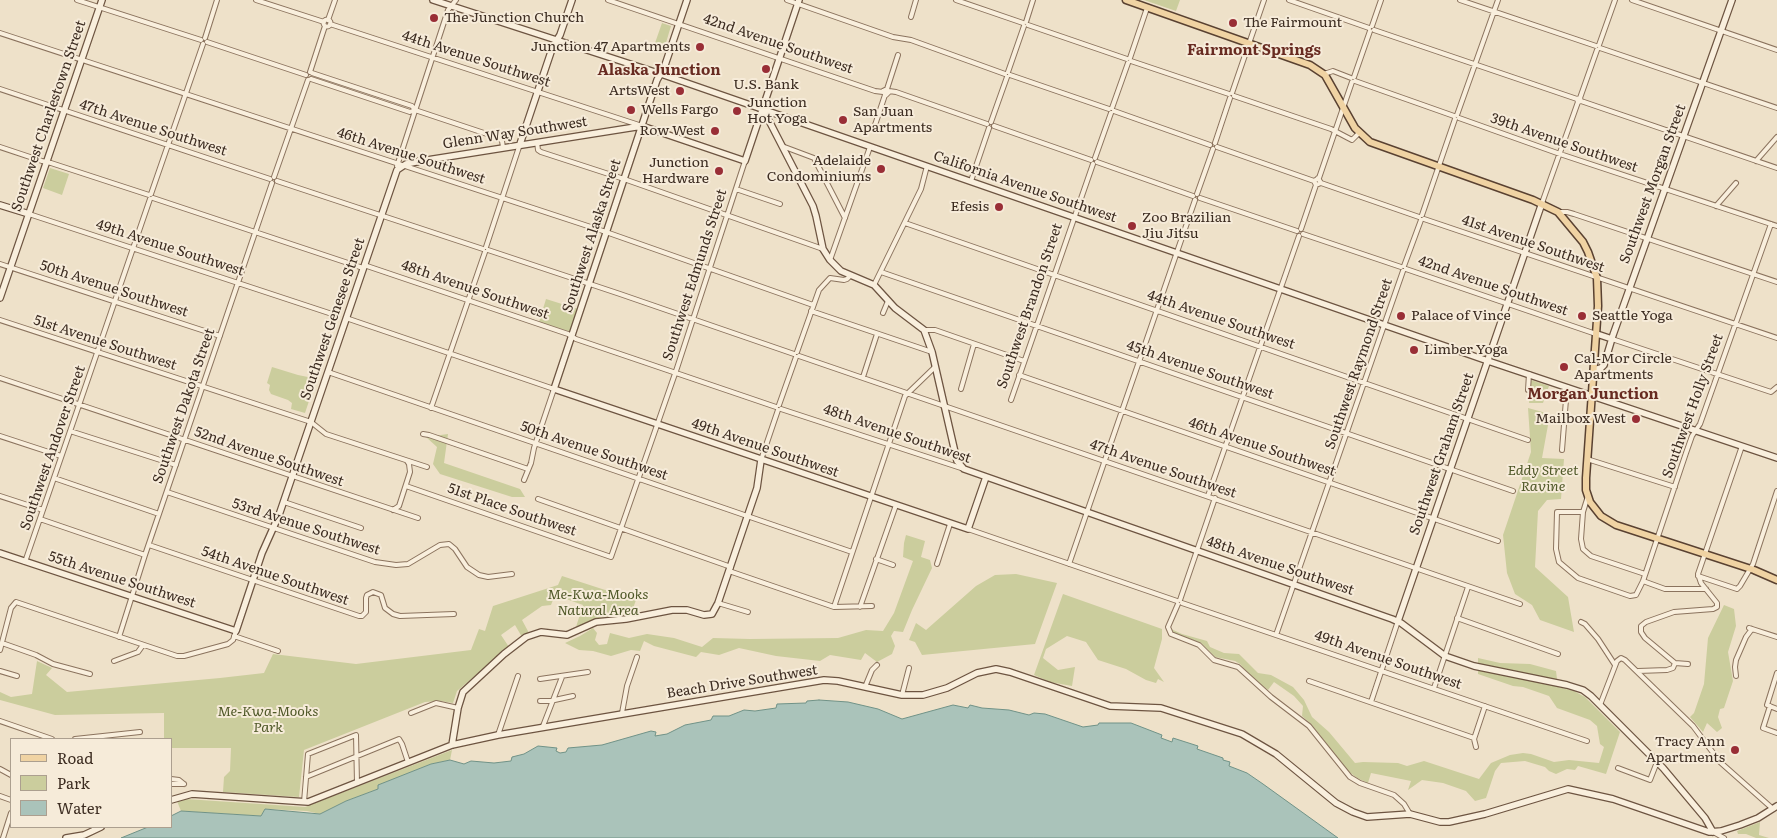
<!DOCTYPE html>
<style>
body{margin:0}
#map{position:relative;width:1777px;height:838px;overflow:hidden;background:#eee1c9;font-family:Literata,serif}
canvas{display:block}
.legend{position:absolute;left:10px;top:738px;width:162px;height:90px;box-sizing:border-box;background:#f6ebd9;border:1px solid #ac9f8f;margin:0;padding:6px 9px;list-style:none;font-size:15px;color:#3c2c21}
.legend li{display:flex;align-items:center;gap:10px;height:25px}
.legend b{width:25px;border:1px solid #ac9f8f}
</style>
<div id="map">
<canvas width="1777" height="838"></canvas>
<ul class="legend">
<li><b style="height:6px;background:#f0d3a3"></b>Road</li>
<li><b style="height:14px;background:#cbcd9d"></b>Park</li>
<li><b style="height:14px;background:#aac3ba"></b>Water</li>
</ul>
</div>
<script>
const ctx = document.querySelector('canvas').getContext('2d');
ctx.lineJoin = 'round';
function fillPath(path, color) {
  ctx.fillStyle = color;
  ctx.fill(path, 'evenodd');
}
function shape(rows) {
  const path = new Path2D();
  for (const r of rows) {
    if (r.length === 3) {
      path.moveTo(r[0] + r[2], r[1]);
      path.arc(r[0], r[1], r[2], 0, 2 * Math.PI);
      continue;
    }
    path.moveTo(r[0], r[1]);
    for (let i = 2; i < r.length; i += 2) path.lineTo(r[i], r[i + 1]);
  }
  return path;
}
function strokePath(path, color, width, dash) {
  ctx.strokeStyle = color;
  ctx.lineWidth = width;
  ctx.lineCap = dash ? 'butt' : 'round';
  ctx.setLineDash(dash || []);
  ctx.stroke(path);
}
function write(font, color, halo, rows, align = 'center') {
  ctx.font = font + ' Literata,serif';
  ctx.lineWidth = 4;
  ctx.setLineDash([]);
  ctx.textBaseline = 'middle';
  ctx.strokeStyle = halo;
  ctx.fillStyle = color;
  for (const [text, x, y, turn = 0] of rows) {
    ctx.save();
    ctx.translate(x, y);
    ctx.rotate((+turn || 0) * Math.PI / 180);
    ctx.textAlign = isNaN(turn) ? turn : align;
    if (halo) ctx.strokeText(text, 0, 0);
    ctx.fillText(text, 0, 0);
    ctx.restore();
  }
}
fillPath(shape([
 [1144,0,1180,0,1176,11],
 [662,23,671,26,665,46,655,43],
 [50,168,69,174,62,195,43,188],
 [546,299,578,309,571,332,539,322],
 [272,367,298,375,313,378,311,395,305,413,291,409,292,403,288,400,271,394,269,390,270,385,267,383],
 [1531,380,1549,386,1543,403,1529,403],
 [1528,408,1550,414,1542,458,1564,459,1561,499,1547,500,1538,511,1535,567,1568,597,1574,632,1540,620,1532,605,1515,594,1507,573,1503,535,1531,452],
 [448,434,444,463,520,489,525,497,512,497,440,474,433,464,437,447,426,437],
 [906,535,925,541,921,557,930,560,932,568,912,610,903,632,894,631,891,636,895,646,892,654,877,662,865,653,861,660,830,655,820,661,776,656,739,648,719,655,701,652,696,657,654,646,644,641,640,651,631,650,611,656,593,651,579,650,565,643,580,636,593,628,597,633,595,640,599,645,607,644,610,633,629,638,647,634,674,638,702,647,713,638,750,639,838,638,866,630,883,631,894,613,913,561,903,557,904,543],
 [1016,574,1057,583,1035,644,922,655,915,642,909,640,916,623,926,630,976,586,995,575],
 [562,576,636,600,631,614,599,618,576,627,583,605,555,595,551,605,542,606,522,620,529,633,522,637,515,625,501,635,509,647,457,691,453,703,440,701,425,702,304,750,299,797,223,792,224,777,230,771,231,748,171,748,171,739,164,739,164,713,55,715,0,700,0,692,11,697,32,694,37,661,52,668,46,675,67,692,220,678,264,673,273,654,356,664,471,650,479,629,485,631,493,606,558,585],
 [1063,594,1162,629,1162,639,1154,668,1164,682,1158,679,1156,683,1146,680,1126,669,1098,660,1086,642,1067,636,1046,649,1043,658,1058,670,1075,667,1072,686,1050,682,1034,675],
 [1724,605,1734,609,1736,626,1728,652,1733,681,1724,708,1720,709,1718,717,1722,728,1717,732,1707,723,1703,732,1690,717,1694,713,1704,684,1708,638],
 [1171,629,1182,634,1207,641,1210,647,1224,653,1239,654,1258,673,1271,675,1293,687,1304,700,1312,717,1329,732,1355,763,1363,762,1398,763,1407,766,1424,761,1479,779,1491,763,1510,755,1523,753,1531,754,1554,762,1569,760,1599,763,1604,747,1600,744,1597,726,1590,720,1557,708,1549,696,1523,687,1513,686,1478,674,1478,658,1500,663,1530,664,1556,671,1558,687,1574,691,1585,697,1620,732,1606,774,1578,766,1575,770,1567,769,1556,774,1549,771,1545,767,1525,761,1501,763,1495,771,1486,798,1475,801,1466,791,1443,783,1422,780,1408,790,1411,781,1371,773,1368,783,1357,778,1348,771,1311,724,1302,716,1303,706,1294,696,1274,682,1268,690,1251,677,1240,664,1235,661,1215,657,1201,643,1174,633],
 [452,750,450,760,431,764,379,785,378,789,346,801,320,814,307,811,265,809,261,816,181,811,177,801,186,799,305,807],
 [1760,822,1759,835,1769,838,1756,838,1746,834,1738,834,1737,831]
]), '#cbcd9d');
const water = shape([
 [819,700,848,702,878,709,902,719,953,705,968,708,970,705,982,708,1009,710,1029,715,1034,713,1045,714,1083,727,1098,725,1099,723,1131,723,1162,735,1161,738,1172,742,1173,738,1198,746,1197,749,1223,758,1223,760,1230,762,1229,766,1247,773,1263,784,1338,838,121,838,148,827,171,827,171,816,181,811,261,816,265,809,320,814,346,801,378,789,378,785,431,764,450,760,464,764,471,761,494,763,511,761,512,757,524,754,538,746,557,748,556,751,560,753,566,752,568,748,602,745,651,731,656,732,655,736,667,734,685,725,711,720,713,716,729,716,744,710,755,711,776,708,777,704,806,703,807,701,819,700]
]);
fillPath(water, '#aac3ba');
strokePath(water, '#709287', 1);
const street = shape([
 [77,0,201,40],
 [256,0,324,22],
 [608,0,875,91,883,92],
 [787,0,893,37,911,40,1005,74],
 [956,0,1023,23],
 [1289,0,1369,28],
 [1460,0,1596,46],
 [1632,0,1777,50],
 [911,17,916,0],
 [327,23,3.5],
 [328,20,335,0],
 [1026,22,1033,0],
 [330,24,639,125],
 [1028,25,1127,59],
 [1372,26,1381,0],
 [1374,30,1577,99],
 [0,33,606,232,813,305],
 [205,38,217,0],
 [207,42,306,75],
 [1599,45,1615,0],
 [1600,48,1777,108],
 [1130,58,1147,8],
 [1131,61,1229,94],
 [310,72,325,26],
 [1008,72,1024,26],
 [312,73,412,106,415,110,499,138,502,141,503,147],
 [1324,74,1333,71,1351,78],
 [1010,75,1109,109],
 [1354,77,1370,31],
 [311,79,410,112,415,110],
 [1355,81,1454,116],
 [0,89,270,179],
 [887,89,889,92,886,95,883,91,887,89,898,55],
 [889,91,896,92,987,124],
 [1232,93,1264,0],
 [1234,96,1331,129,1352,140,1359,133],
 [1580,98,1577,99,1578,102,1581,101,1580,98,1597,50],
 [1581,101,1777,168],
 [1112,108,1128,63],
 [1114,111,1210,145],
 [1457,115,1498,0],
 [1459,118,1560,154,1777,226],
 [991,122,1007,77],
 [875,125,885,95],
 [994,126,1091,160],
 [537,142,538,150,541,152,624,179,823,249],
 [1215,143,1230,98],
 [782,146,814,158,845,218],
 [0,147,42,161,51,163,149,195],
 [1217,147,1314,181],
 [1095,158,1111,113],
 [1756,161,1777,137],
 [1097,162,1193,196],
 [397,166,448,10,456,0],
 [274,177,308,80],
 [1318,178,1321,183,1316,185,1314,181,1319,178,1352,82],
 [277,181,483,249],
 [971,181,989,128],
 [1321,183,1419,217],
 [736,189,780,204],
 [151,194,203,44],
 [1197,194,1213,149],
 [153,198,363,268],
 [1200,198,1297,231],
 [1542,203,1578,102],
 [1716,206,1736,183],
 [1558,212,1567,212,1574,214,1777,282],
 [29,214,332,314],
 [1422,215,1455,119],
 [1424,219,1777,338],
 [905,223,1528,440],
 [1301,229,1316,185],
 [1303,234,1401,267],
 [486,247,520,144],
 [488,250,620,294,794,354],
 [830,260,870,147],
 [0,264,220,336],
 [364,265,568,334,576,339,776,407],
 [1404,266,1421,220],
 [1406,269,1596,334],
 [881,272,1513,491],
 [874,285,921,189,927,166],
 [811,311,932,352],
 [883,313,888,301],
 [346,318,554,389,534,448,531,463,524,480],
 [0,320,311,422,326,434,427,467],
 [924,330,935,330,1024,361],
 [1612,339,1771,392,1777,387],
 [797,352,819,290,830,278,844,280,847,279,850,276],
 [799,356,1520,604],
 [328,372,852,552],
 [1019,375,1498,541],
 [863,377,877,334],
 [0,378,418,518],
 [961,389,974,344],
 [1528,390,1529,374],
 [1011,400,1093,164],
 [779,405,796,357],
 [431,408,485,252],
 [781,409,964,469],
 [70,431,176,465],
 [423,434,429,435,528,469],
 [0,436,61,456],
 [1562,450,1567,387],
 [1587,459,1675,487],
 [761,460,778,410],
 [54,478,159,514],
 [406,486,611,557,677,368,745,161],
 [167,492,375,562,396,565,408,564,440,545,449,544,455,549,467,567,479,575,488,577,512,574],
 [0,496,43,510],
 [1208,496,1299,236],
 [1588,496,1583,512,1581,539,1583,549,1591,556,1645,574],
 [538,499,731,567],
 [284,502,361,528],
 [393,510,399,506,410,472,409,464,407,461],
 [1583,512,1557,512,1556,549,1559,562,1578,578,1630,596,1636,595,1643,581,1686,453,1692,436,1700,424,1771,224],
 [40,519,145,555],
 [968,529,1177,601],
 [149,545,359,616,362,616,366,612,366,598,367,595,373,592,381,595,385,608,393,614,400,616,454,614],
 [876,559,893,565],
 [25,562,150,199],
 [937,564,950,524],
 [1069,564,1195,200],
 [729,571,834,607,872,606],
 [1698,576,1737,589,1740,586,1753,564,1777,491],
 [1643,581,1665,589,1706,589],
 [1180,600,1215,498],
 [718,603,748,612],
 [1182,603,1587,741],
 [1178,604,1168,627,1171,634,1199,645,1214,660,1238,667,1271,697,1309,726,1350,777,1360,783,1394,795,1404,804,1410,814],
 [834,607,905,396,935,367],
 [860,607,896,505],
 [1457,618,1558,654],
 [1581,622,1585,624,1598,639,1615,665],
 [1749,628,1777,637],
 [1276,635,1403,271],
 [234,636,278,651],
 [119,637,145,555,272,183],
 [2,643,36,655,53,664,90,674],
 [0,650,11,608,16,602,177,656,184,656,228,644,233,640,236,631],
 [114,661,138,652,143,645],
 [1675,663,1645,638,1641,632,1641,626,1646,622,1674,612,1713,609,1717,607,1717,603,1701,583,1698,574,1742,446],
 [1675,663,1688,664],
 [0,671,17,676],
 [1638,671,1667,670,1673,668,1675,663],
 [1777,673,1767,705,1777,709],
 [1736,676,1735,667,1736,660,1746,637,1752,629],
 [540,679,588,672],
 [1309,681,1474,738],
 [865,687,872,670,877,665],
 [1434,688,1468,587],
 [902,695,909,668],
 [540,701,550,701,573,696],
 [1371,702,1398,621],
 [1600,705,1617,661,1621,658,1625,660,1693,726,1720,762,1773,809],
 [1770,706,1763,728,1777,733],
 [411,713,436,703,458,708],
 [622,713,627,686,637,657],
 [0,721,52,739],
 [543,726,562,677],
 [498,735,518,676],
 [75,739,140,732],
 [1476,747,1474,739,1485,706],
 [1618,768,1650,780,1657,762],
 [0,769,11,775],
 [306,777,399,739,402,744,408,762],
 [171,779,179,780,184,784],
 [171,784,184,784],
 [0,796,11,800],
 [304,802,308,754,356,735,357,783],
 [1715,833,1724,838],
 [3,838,11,813]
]);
const secondary = shape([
 [433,0,661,74,1488,361,1777,458],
 [687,0,664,68,657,80,554,389,968,529,986,477],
 [763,109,813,206,816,216,823,249,830,260,841,271,874,285,895,308,924,330,932,352,957,461,964,469,1392,619,1401,623,1445,656,1474,666,1567,685,1583,690,1591,696,1663,768,1705,818,1713,832],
 [520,144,553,46,560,35,572,0],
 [0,205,29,214],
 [0,298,102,0],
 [1597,334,1612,339],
 [1594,370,1601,368,1604,365,1613,335,1732,0],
 [0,553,236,631,262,553,279,515,397,170,406,164,421,161,642,126,745,161,799,0],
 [1398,621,1542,203],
 [452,745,458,708,463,692,504,654,526,637,541,632,567,635,596,622,626,619,672,610,687,610,704,615,712,614,718,603,757,488,761,460],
 [171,800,192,794,308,802,452,745,498,735,824,680,838,681,902,695,923,695,947,688,977,673,996,669,1010,672,1110,706,1161,708,1242,734,1276,754,1336,803,1353,812,1367,817,1410,814,1440,822,1449,822,1485,814,1568,789,1613,799,1709,832,1721,831,1740,825,1758,818,1777,806],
 [66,838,84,835,101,827]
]);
const primary = shape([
 [1126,0,1310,65,1325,75,1355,128,1370,142,1533,200,1558,212,1583,242,1588,252,1597,278,1598,306,1586,478,1586,490,1590,502,1601,516,1616,525,1754,570,1777,580]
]);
strokePath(street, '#8b735e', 6);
strokePath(secondary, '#6d5441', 8);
strokePath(primary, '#594131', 9);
strokePath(street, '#f9efdd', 4);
strokePath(secondary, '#f9efdd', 5.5);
strokePath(primary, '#f0d3a3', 6);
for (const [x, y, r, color] of [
 [434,18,5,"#992e36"],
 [1233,23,5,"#992e36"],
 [700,47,5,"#992e36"],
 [766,69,5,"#992e36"],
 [680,91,5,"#992e36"],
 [631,110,5,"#992e36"],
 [737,111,5,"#992e36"],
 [843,120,5,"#992e36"],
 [715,131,5,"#992e36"],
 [881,169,5,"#992e36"],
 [719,171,5,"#992e36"],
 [999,207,5,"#992e36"],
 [1132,226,5,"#992e36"],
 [1401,316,5,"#992e36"],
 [1582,316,5,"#992e36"],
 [1414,350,5,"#992e36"],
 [1564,367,5,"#992e36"],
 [1636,419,5,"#992e36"],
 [1735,750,5,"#992e36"]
]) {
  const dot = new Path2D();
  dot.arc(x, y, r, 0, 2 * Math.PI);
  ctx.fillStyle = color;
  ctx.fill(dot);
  strokePath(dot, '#f6ebd9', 2);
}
write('14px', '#3c2c21', '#f6ebd9', [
 ["The Junction Church",444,18],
 ["The Fairmount",1243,23],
 ["Junction 47 Apartments",690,47,"right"],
 ["U.S. Bank",766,85,"center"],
 ["ArtsWest",670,91,"right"],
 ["Junction",747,103],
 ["Hot Yoga",747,119],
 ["Wells Fargo",641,110],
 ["San Juan",853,112],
 ["Apartments",853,128],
 ["Row West",705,131,"right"],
 ["Adelaide",871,161,"right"],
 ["Condominiums",871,177,"right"],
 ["Junction",709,163,"right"],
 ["Hardware",709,179,"right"],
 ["Efesis",989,207,"right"],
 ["Zoo Brazilian",1142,218],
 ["Jiu Jitsu",1142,234],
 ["Palace of Vince",1411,316],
 ["Seattle Yoga",1592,316],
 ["Limber Yoga",1424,350],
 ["Cal-Mor Circle",1574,359],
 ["Apartments",1574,375],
 ["Mailbox West",1626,419,"right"],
 ["Tracy Ann",1725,742,"right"],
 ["Apartments",1725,758,"right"]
], 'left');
write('14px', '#3c2c21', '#f6ebd9', [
 ["42nd Avenue Southwest",778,44,19],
 ["44th Avenue Southwest",476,59,18],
 ["Southwest Charlestown Street",49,116,-71],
 ["47th Avenue Southwest",153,128,18],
 ["Glenn Way Southwest",515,133,-9],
 ["39th Avenue Southwest",1564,143,19],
 ["46th Avenue Southwest",411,156,18],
 ["Southwest Morgan Street",1653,184,-70],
 ["California Avenue Southwest",1025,187,19],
 ["Southwest Alaska Street",592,236,-72],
 ["41st Avenue Southwest",1533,244,19],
 ["49th Avenue Southwest",170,248,18],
 ["Southwest Edmunds Street",695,275,-72],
 ["42nd Avenue Southwest",1493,286,19],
 ["50th Avenue Southwest",114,289,18],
 ["48th Avenue Southwest",475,290,19],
 ["Southwest Brandon Street",1030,306,-71],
 ["Southwest Genesee Street",333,319,-71],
 ["44th Avenue Southwest",1221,320,19],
 ["51st Avenue Southwest",105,343,18],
 ["Southwest Raymond Street",1359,364,-71],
 ["45th Avenue Southwest",1200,370,19],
 ["Southwest Dakota Street",184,406,-71],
 ["Southwest Holly Street",1693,406,-70],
 ["48th Avenue Southwest",897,434,19],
 ["46th Avenue Southwest",1262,447,19],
 ["Southwest Andover Street",53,448,-71],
 ["49th Avenue Southwest",765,448,19],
 ["50th Avenue Southwest",594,451,19],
 ["Southwest Graham Street",1442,454,-71],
 ["52nd Avenue Southwest",269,457,19],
 ["47th Avenue Southwest",1163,469,19],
 ["51st Place Southwest",512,510,19],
 ["53rd Avenue Southwest",306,527,18],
 ["48th Avenue Southwest",1280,566,19],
 ["54th Avenue Southwest",275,576,19],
 ["55th Avenue Southwest",122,580,18],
 ["49th Avenue Southwest",1388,660,19],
 ["Beach Drive Southwest",742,682,-9]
]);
write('italic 14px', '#4f5828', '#f6ebd9', [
 ["Eddy Street",1543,471],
 ["Ravine",1543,487],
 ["Me-Kwa-Mooks",598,595],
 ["Natural Area",598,611],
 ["Me-Kwa-Mooks",268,712],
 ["Park",268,728]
]);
write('bold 15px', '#682b21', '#f6ebd9', [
 ["Fairmont Springs",1254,51],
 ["Alaska Junction",659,71],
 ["Morgan Junction",1593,395]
]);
</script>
